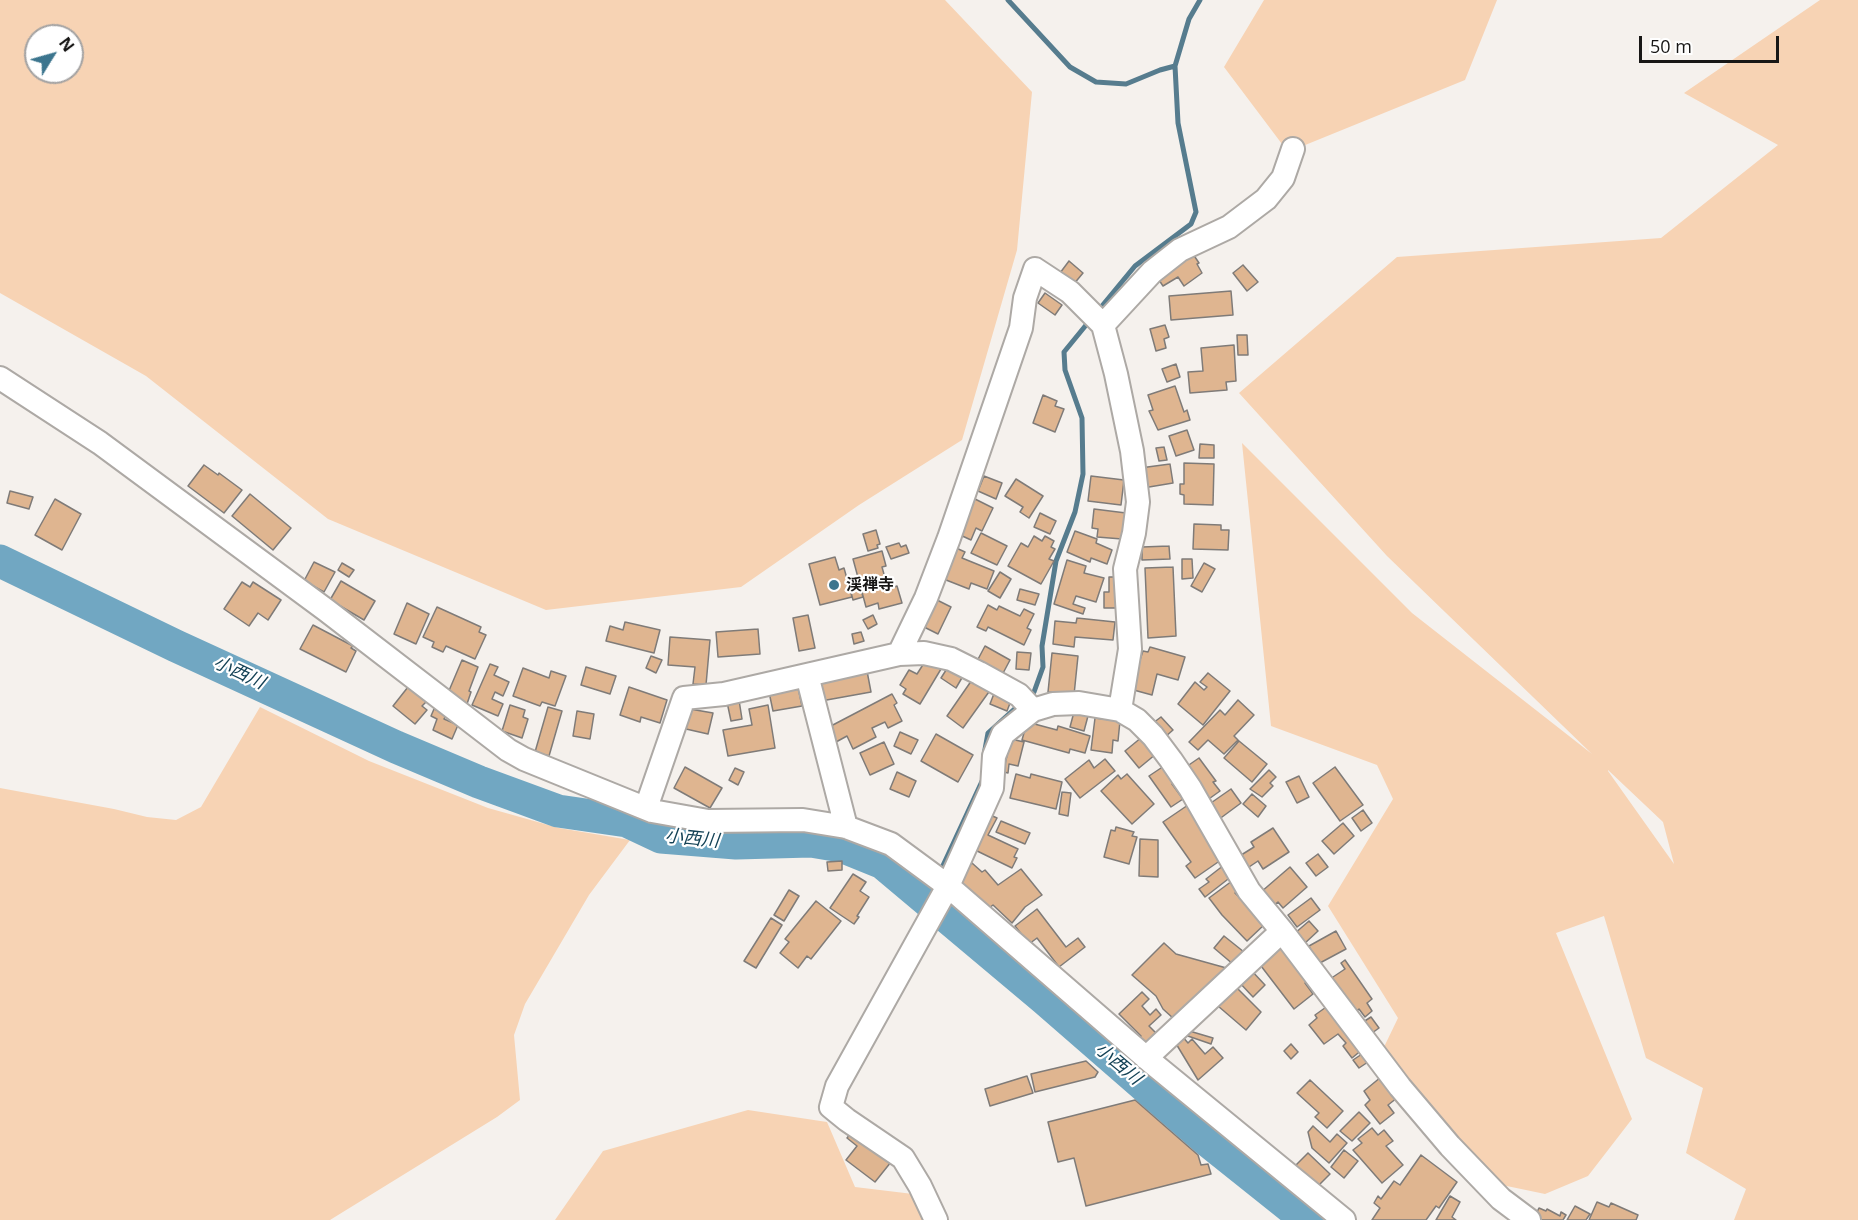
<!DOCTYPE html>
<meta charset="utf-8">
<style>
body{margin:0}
#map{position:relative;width:1858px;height:1220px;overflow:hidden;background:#f5f1ed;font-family:"Open Sans",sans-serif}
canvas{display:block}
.north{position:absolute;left:24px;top:24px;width:60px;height:60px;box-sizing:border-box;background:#fff;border:2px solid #a3a2a2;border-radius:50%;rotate:53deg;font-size:16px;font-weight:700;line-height:24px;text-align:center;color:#181716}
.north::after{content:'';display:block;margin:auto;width:21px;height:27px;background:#3c758e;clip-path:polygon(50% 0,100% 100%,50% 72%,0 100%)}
.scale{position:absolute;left:1639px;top:36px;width:140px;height:27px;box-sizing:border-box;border:3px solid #181716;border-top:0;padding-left:8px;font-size:18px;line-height:21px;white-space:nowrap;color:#181716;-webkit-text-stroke:4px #fff;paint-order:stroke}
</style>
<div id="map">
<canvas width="1858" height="1220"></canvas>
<div class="north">N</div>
<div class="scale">50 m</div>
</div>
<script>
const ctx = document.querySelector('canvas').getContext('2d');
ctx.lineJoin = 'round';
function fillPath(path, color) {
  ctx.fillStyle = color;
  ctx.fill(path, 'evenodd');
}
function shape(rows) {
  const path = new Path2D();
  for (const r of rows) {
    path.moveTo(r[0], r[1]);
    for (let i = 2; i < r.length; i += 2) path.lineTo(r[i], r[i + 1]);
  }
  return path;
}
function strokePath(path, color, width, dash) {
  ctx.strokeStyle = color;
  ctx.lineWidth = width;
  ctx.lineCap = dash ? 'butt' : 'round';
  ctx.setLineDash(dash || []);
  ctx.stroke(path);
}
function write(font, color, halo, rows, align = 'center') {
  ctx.font = font + ' "Open Sans","Noto Sans JP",sans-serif';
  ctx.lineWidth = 4.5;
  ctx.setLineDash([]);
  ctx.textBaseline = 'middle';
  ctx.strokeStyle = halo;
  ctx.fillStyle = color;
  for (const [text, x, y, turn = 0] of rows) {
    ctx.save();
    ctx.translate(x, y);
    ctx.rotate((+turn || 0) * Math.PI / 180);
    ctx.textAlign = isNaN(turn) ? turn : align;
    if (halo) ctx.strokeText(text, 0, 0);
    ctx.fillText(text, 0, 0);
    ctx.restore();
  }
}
fillPath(shape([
 [0,0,945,0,1032,92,1017,250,962,440,859,505,741,587,546,610,328,519,146,376,0,293],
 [36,36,72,36,72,72,36,72],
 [1264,0,1497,0,1465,80,1288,152,1224,67],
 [1820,0,1858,0,1858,1220,1734,1220,1746,1189,1686,1153,1703,1088,1646,1058,1604,916,1556,933,1632,1119,1588,1176,1545,1194,1502,1185,1457,1138,1384,1047,1398,1018,1328,906,1393,799,1377,765,1271,726,1242,443,1412,613,1592,754,1387,556,1239,393,1397,257,1661,238,1778,145,1684,93],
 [1608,770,1663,822,1674,864,1608,771],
 [260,707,369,761,488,808,559,828,630,840,589,895,525,1004,514,1035,520,1100,497,1117,330,1220,0,1220,0,788,114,809,147,817,176,820,201,807],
 [748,1110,827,1122,855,1187,913,1194,926,1220,555,1220,603,1151]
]), '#f7d3b4');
strokePath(shape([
 [1008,0,1070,67,1096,82,1126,84,1160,70,1175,66],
 [1097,312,1135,266,1191,224,1196,212,1178,123,1175,66,1189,19,1200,0],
 [1029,696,1034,692,1043,667,1042,646,1056,561,1075,512,1083,474,1082,418,1065,370,1064,352,1091,319],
 [984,755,988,733,1020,704],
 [940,872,984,777],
 [927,900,935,883]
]), '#567c8e', 5);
strokePath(shape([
 [0,561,176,646,396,747,479,782,558,811,627,821,661,837,736,843,811,841,841,846,883,863,1045,999,1207,1140,1307,1220]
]), '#71a7c2', 33);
const building = shape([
 [1191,251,1199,263,1197,264,1202,273,1184,286,1178,277,1163,286,1157,277,1191,251],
 [1069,261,1083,273,1073,285,1060,273,1069,261],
 [1243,265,1258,282,1247,291,1233,273,1243,265],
 [1231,291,1233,315,1171,320,1169,296,1231,291],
 [1045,293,1062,305,1055,315,1038,303,1045,293],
 [1165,325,1169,337,1164,339,1166,348,1156,351,1150,329,1165,325],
 [1237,335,1247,335,1248,355,1238,355,1237,335],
 [1234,345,1236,381,1226,382,1227,390,1190,393,1188,372,1203,371,1201,348,1234,345],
 [1176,364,1180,377,1167,382,1162,369,1176,364],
 [1175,386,1184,412,1187,410,1190,420,1158,430,1149,411,1153,410,1148,395,1175,386],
 [1043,395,1057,401,1055,406,1064,409,1055,432,1033,423,1043,395],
 [1187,430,1194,450,1176,456,1169,436,1187,430],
 [1200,444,1214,445,1214,458,1199,458,1200,444],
 [1164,447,1167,460,1159,461,1156,448,1164,447],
 [1184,463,1214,464,1213,505,1184,504,1184,495,1180,494,1180,484,1184,484,1184,463],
 [1170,464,1173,483,1143,488,1140,468,1170,464],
 [204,465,218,475,219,473,242,490,224,513,188,486,204,465],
 [984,476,1002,483,996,499,978,491,984,476],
 [1091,476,1124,480,1121,505,1088,501,1091,476],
 [1016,479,1043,496,1029,518,1020,512,1023,507,1005,496,1016,479],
 [10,491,33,497,29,509,7,503,10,491],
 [250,494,291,528,273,550,232,516,250,494],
 [55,499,81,514,62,550,35,535,55,499],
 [975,499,993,508,982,531,976,528,971,540,958,534,975,499],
 [1094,509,1126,513,1122,539,1097,537,1098,529,1092,528,1094,509],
 [1040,513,1056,521,1050,534,1034,527,1040,513],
 [1194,524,1221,525,1221,530,1229,530,1228,550,1193,549,1194,524],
 [876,530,880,544,877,545,878,548,868,551,863,534,876,530],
 [1075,531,1097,539,1096,543,1112,550,1107,564,1091,558,1090,562,1067,552,1075,531],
 [981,533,1007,546,997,565,971,553,981,533],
 [1034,536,1042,541,1045,536,1054,541,1051,547,1055,549,1049,559,1054,561,1041,584,1008,566,1021,543,1028,547,1034,536],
 [899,543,901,547,906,545,909,553,891,559,886,547,899,543],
 [1169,546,1170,559,1142,560,1142,547,1169,546],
 [954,547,965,552,962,558,994,571,987,589,971,583,969,589,941,578,954,547],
 [882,551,886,566,882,567,888,589,897,586,902,603,879,609,878,603,866,607,853,559,882,551],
 [835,557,839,570,844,568,852,597,820,605,809,564,835,557],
 [1182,559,1192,559,1193,578,1182,579,1182,559],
 [1067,560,1086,566,1084,573,1104,578,1096,602,1076,596,1073,604,1085,608,1083,614,1054,604,1067,560],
 [314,562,335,572,324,592,304,581,314,562],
 [342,563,354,570,349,577,338,570,342,563],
 [1204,563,1215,569,1202,592,1191,586,1204,563],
 [1173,567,1176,636,1148,638,1145,568,1173,567],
 [1000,572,1011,579,1000,598,988,591,1000,572],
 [1109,577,1119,577,1120,608,1104,608,1104,592,1109,592,1109,577],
 [858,579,863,597,853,600,848,581,858,579],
 [341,581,375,601,364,620,330,600,341,581],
 [242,582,250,587,253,582,281,600,268,620,258,613,249,626,224,609,242,582],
 [1020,589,1039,594,1035,605,1017,600,1020,589],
 [935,599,951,607,938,634,922,626,935,599],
 [407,603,429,614,416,644,394,634,407,603],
 [988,605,997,610,999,606,1020,616,1024,609,1034,614,1027,628,1031,630,1024,645,988,627,986,631,977,627,988,605],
 [437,607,481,627,479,632,486,635,475,659,446,646,443,652,432,647,434,642,423,637,437,607],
 [808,615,815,648,799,651,793,618,808,615],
 [873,615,877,624,868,629,863,620,873,615],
 [1077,618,1115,622,1113,640,1075,637,1074,647,1053,644,1055,621,1076,623,1077,618],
 [625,622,660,630,654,653,606,641,610,626,623,630,625,622],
 [313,625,353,646,351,648,356,651,346,672,300,649,313,625],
 [758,629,760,654,718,657,716,632,758,629],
 [861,632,864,641,854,644,852,634,861,632],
 [670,637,710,640,706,685,693,684,695,667,668,665,670,637],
 [985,646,1010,660,1001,677,976,663,985,646],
 [1150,647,1185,657,1178,680,1157,674,1152,695,1130,689,1143,651,1148,652,1150,647],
 [1017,652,1031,653,1029,670,1016,669,1017,652],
 [1052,653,1078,656,1074,695,1048,692,1052,653],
 [651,656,662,660,656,673,646,668,651,656],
 [462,660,478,667,469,691,471,692,466,707,448,693,462,660],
 [926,660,941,669,920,704,903,694,906,689,900,685,909,670,917,674,926,660],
 [490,664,498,667,494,675,509,682,503,696,495,692,492,699,503,704,498,716,472,705,490,664],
 [586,667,616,676,610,694,581,685,586,667],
 [948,667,963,676,956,688,941,678,948,667],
 [523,668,549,678,551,671,566,676,555,706,542,702,540,706,513,696,523,668],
 [867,671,871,692,821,701,817,681,867,671],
 [1208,673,1230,691,1203,725,1178,704,1195,682,1204,690,1207,687,1200,682,1208,673],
 [974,677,991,689,963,728,947,716,974,677],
 [408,687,426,702,422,706,427,710,415,724,393,706,408,687],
 [629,687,667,700,660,723,641,717,640,722,620,715,629,687],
 [798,687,802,706,773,711,769,692,798,687],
 [995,691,1012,698,1007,711,990,704,995,691],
 [892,694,897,703,894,705,902,721,888,728,885,722,872,728,876,737,853,749,847,736,836,742,829,727,892,694],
 [739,700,742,719,731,721,727,702,739,700],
 [1238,700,1254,715,1234,736,1238,740,1224,754,1208,740,1198,750,1189,742,1220,710,1225,715,1238,700],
 [510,705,525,710,523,717,528,719,522,738,502,731,510,705],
 [768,705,775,748,728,756,723,730,752,725,749,709,768,705],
 [548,707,562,711,549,756,535,752,548,707],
 [434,709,447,714,444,719,458,725,452,739,433,730,437,719,431,716,434,709],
 [690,709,713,713,708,734,686,729,690,709],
 [577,711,594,714,590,739,573,736,577,711],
 [1074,712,1088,716,1084,731,1070,727,1074,712],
 [1161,717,1173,730,1165,737,1153,723,1161,717],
 [1095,718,1120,721,1118,741,1113,740,1112,753,1091,750,1095,718],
 [1027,722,1057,730,1058,726,1090,736,1085,753,1070,749,1069,753,1022,740,1027,722],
 [900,732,918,740,911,754,894,746,900,732],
 [936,734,973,755,958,782,921,761,936,734],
 [1142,737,1156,754,1139,768,1125,751,1142,737],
 [1011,739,1024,742,1018,766,1009,764,1008,773,1000,771,1002,763,1005,764,1011,739],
 [1239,741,1267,764,1252,782,1224,758,1239,741],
 [884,742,894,764,870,775,860,753,884,742],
 [1199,758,1216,781,1213,782,1220,791,1206,801,1183,769,1199,758],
 [1105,759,1115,771,1080,798,1065,779,1089,760,1094,768,1105,759],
 [1164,766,1175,782,1172,784,1183,799,1171,807,1149,776,1164,766],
 [685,767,722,788,710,808,674,788,685,767],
 [1335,767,1363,805,1340,821,1313,783,1335,767],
 [735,768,744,772,738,785,729,780,735,768],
 [1269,770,1276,777,1270,783,1273,786,1262,797,1250,789,1269,770],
 [897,772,916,781,909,797,890,789,897,772],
 [1016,774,1030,778,1031,774,1062,782,1056,809,1010,798,1016,774],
 [1127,774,1154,804,1132,824,1101,791,1118,775,1121,779,1127,774],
 [1299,776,1309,797,1297,803,1286,782,1299,776],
 [1231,789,1241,803,1218,820,1208,805,1231,789],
 [1062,792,1071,793,1068,816,1059,814,1062,792],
 [1252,794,1266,806,1258,817,1243,804,1252,794],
 [1188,805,1221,860,1195,878,1186,866,1191,862,1163,822,1188,805],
 [1363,810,1372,823,1361,831,1352,818,1363,810],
 [988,814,997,818,988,835,1018,849,1014,857,1017,858,1012,868,971,848,988,814],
 [1001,821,1030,833,1025,844,996,832,1001,821],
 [1343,823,1354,836,1334,854,1322,841,1343,823],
 [1116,827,1134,832,1132,836,1137,837,1129,864,1104,857,1111,830,1115,831,1116,827],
 [1273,828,1289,852,1263,869,1258,861,1246,869,1238,857,1254,847,1251,842,1273,828],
 [1140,839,1158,840,1158,877,1139,876,1140,839],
 [1318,854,1328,867,1316,876,1306,863,1318,854],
 [842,861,842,870,828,871,827,862,842,861],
 [972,863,982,872,985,870,998,885,1021,869,1042,895,1025,907,1012,923,993,905,989,908,957,879,972,863],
 [1224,865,1232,876,1205,897,1199,889,1209,882,1206,879,1224,865],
 [1290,867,1307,887,1283,908,1278,902,1273,906,1261,892,1290,867],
 [853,874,866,882,860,891,869,897,857,916,859,917,854,924,830,908,853,874],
 [1232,881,1239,890,1235,893,1265,924,1247,941,1222,915,1209,898,1232,881],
 [789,890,799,896,784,921,774,915,789,890],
 [1311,898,1320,910,1297,927,1288,915,1311,898],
 [816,901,841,921,811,959,807,956,798,968,780,953,789,942,785,939,816,901],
 [1037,909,1066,947,1078,938,1085,947,1059,967,1037,938,1029,944,1015,926,1037,909],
 [771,918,782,925,756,968,744,961,771,918],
 [1309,921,1318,931,1304,944,1294,934,1309,921],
 [1336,931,1346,949,1318,964,1309,946,1336,931],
 [1224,936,1244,952,1234,965,1214,948,1224,936],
 [1164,943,1176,954,1230,969,1174,1019,1163,1009,1156,996,1132,975,1164,943],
 [1280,944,1308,981,1305,983,1313,994,1294,1009,1258,962,1280,944],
 [1345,960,1372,999,1367,1003,1372,1011,1365,1017,1359,1009,1354,1013,1330,979,1345,969,1341,963,1345,960],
 [1250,969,1265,985,1253,997,1238,981,1250,969],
 [1235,986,1261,1012,1246,1030,1218,1006,1235,986],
 [1142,992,1149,999,1142,1006,1150,1015,1156,1009,1161,1015,1149,1026,1158,1035,1147,1046,1139,1038,1141,1036,1119,1014,1142,992],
 [1329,1005,1363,1049,1352,1058,1343,1046,1346,1043,1338,1034,1324,1044,1309,1025,1317,1018,1315,1015,1329,1005],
 [1371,1017,1379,1028,1368,1036,1360,1024,1371,1017],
 [1186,1030,1213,1038,1211,1044,1185,1035,1186,1030],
 [1182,1036,1188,1043,1192,1039,1205,1054,1213,1047,1223,1058,1198,1080,1175,1042,1182,1036],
 [1291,1044,1298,1052,1291,1059,1284,1051,1291,1044],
 [1362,1054,1368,1062,1359,1068,1353,1060,1362,1054],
 [1086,1061,1098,1072,1095,1077,1035,1092,1031,1074,1086,1061],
 [1027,1076,1033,1093,990,1106,985,1089,1027,1076],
 [1381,1077,1397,1098,1388,1105,1394,1113,1380,1124,1365,1105,1370,1100,1364,1091,1381,1077],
 [1310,1080,1343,1111,1327,1128,1315,1117,1319,1113,1297,1093,1310,1080],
 [1135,1100,1198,1155,1201,1165,1208,1164,1211,1174,1086,1206,1074,1158,1058,1162,1048,1122,1135,1100],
 [1359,1112,1370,1123,1352,1141,1340,1131,1359,1112],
 [1313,1126,1330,1142,1337,1134,1347,1143,1329,1163,1312,1148,1308,1132,1313,1126],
 [1372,1128,1378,1135,1384,1130,1393,1141,1386,1146,1403,1165,1382,1183,1353,1150,1362,1143,1358,1139,1372,1128],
 [851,1133,891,1162,875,1182,846,1160,857,1146,847,1138,851,1133],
 [1344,1150,1358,1161,1344,1178,1331,1167,1344,1150],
 [1308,1153,1330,1174,1317,1187,1295,1166,1308,1153],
 [1421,1155,1457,1182,1439,1208,1436,1206,1426,1220,1372,1220,1380,1208,1374,1203,1378,1196,1381,1199,1394,1181,1400,1185,1421,1155],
 [1450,1196,1460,1202,1452,1217,1456,1220,1436,1220,1450,1196],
 [1597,1202,1609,1207,1611,1203,1638,1215,1636,1220,1589,1220,1597,1202],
 [1575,1206,1590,1214,1586,1220,1567,1220,1575,1206],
 [1539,1208,1546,1211,1547,1209,1560,1216,1561,1212,1566,1215,1563,1220,1541,1220,1535,1216,1539,1208]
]);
fillPath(building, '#dfb590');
strokePath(building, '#7f7b78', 1.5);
const minor = shape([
 [0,378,100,443,326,610,508,750,524,759,652,811,708,821,803,820,846,827,891,844,948,886,1151,1062,1344,1220],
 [899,654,926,598,949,538,1021,328,1025,298,1035,269,1070,292,1103,325],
 [807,675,899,654,924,653,951,659,979,673,1019,695,1033,710],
 [1120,710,1130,649,1125,569,1134,533,1138,502,1132,451,1116,374,1103,325,1152,272,1180,250,1229,227,1266,199,1283,178,1293,149],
 [646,808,684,698,724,694,807,675,846,827],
 [1146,1058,1282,931],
 [936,1220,920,1186,903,1158,847,1120,831,1107,837,1086,948,886,992,788,994,756,1003,734,1033,710,1053,704,1079,703,1120,710,1137,720,1153,736,1171,760,1190,788,1249,891,1282,931,1400,1087,1450,1146,1501,1199,1529,1220]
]);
strokePath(minor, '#ada9a5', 26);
strokePath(minor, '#fff', 22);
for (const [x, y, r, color] of [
 [834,585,6,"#3c758e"]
]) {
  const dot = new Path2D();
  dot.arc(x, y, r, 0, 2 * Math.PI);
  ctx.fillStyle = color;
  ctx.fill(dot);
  strokePath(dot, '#fff', 2);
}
write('bold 16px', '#181716', '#fff', [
 ["渓禅寺",846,585]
], 'left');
write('italic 18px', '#144256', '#fff', [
 ["小西川",239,673,25],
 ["小西川",692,839,6],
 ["小西川",1118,1064,40]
]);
</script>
